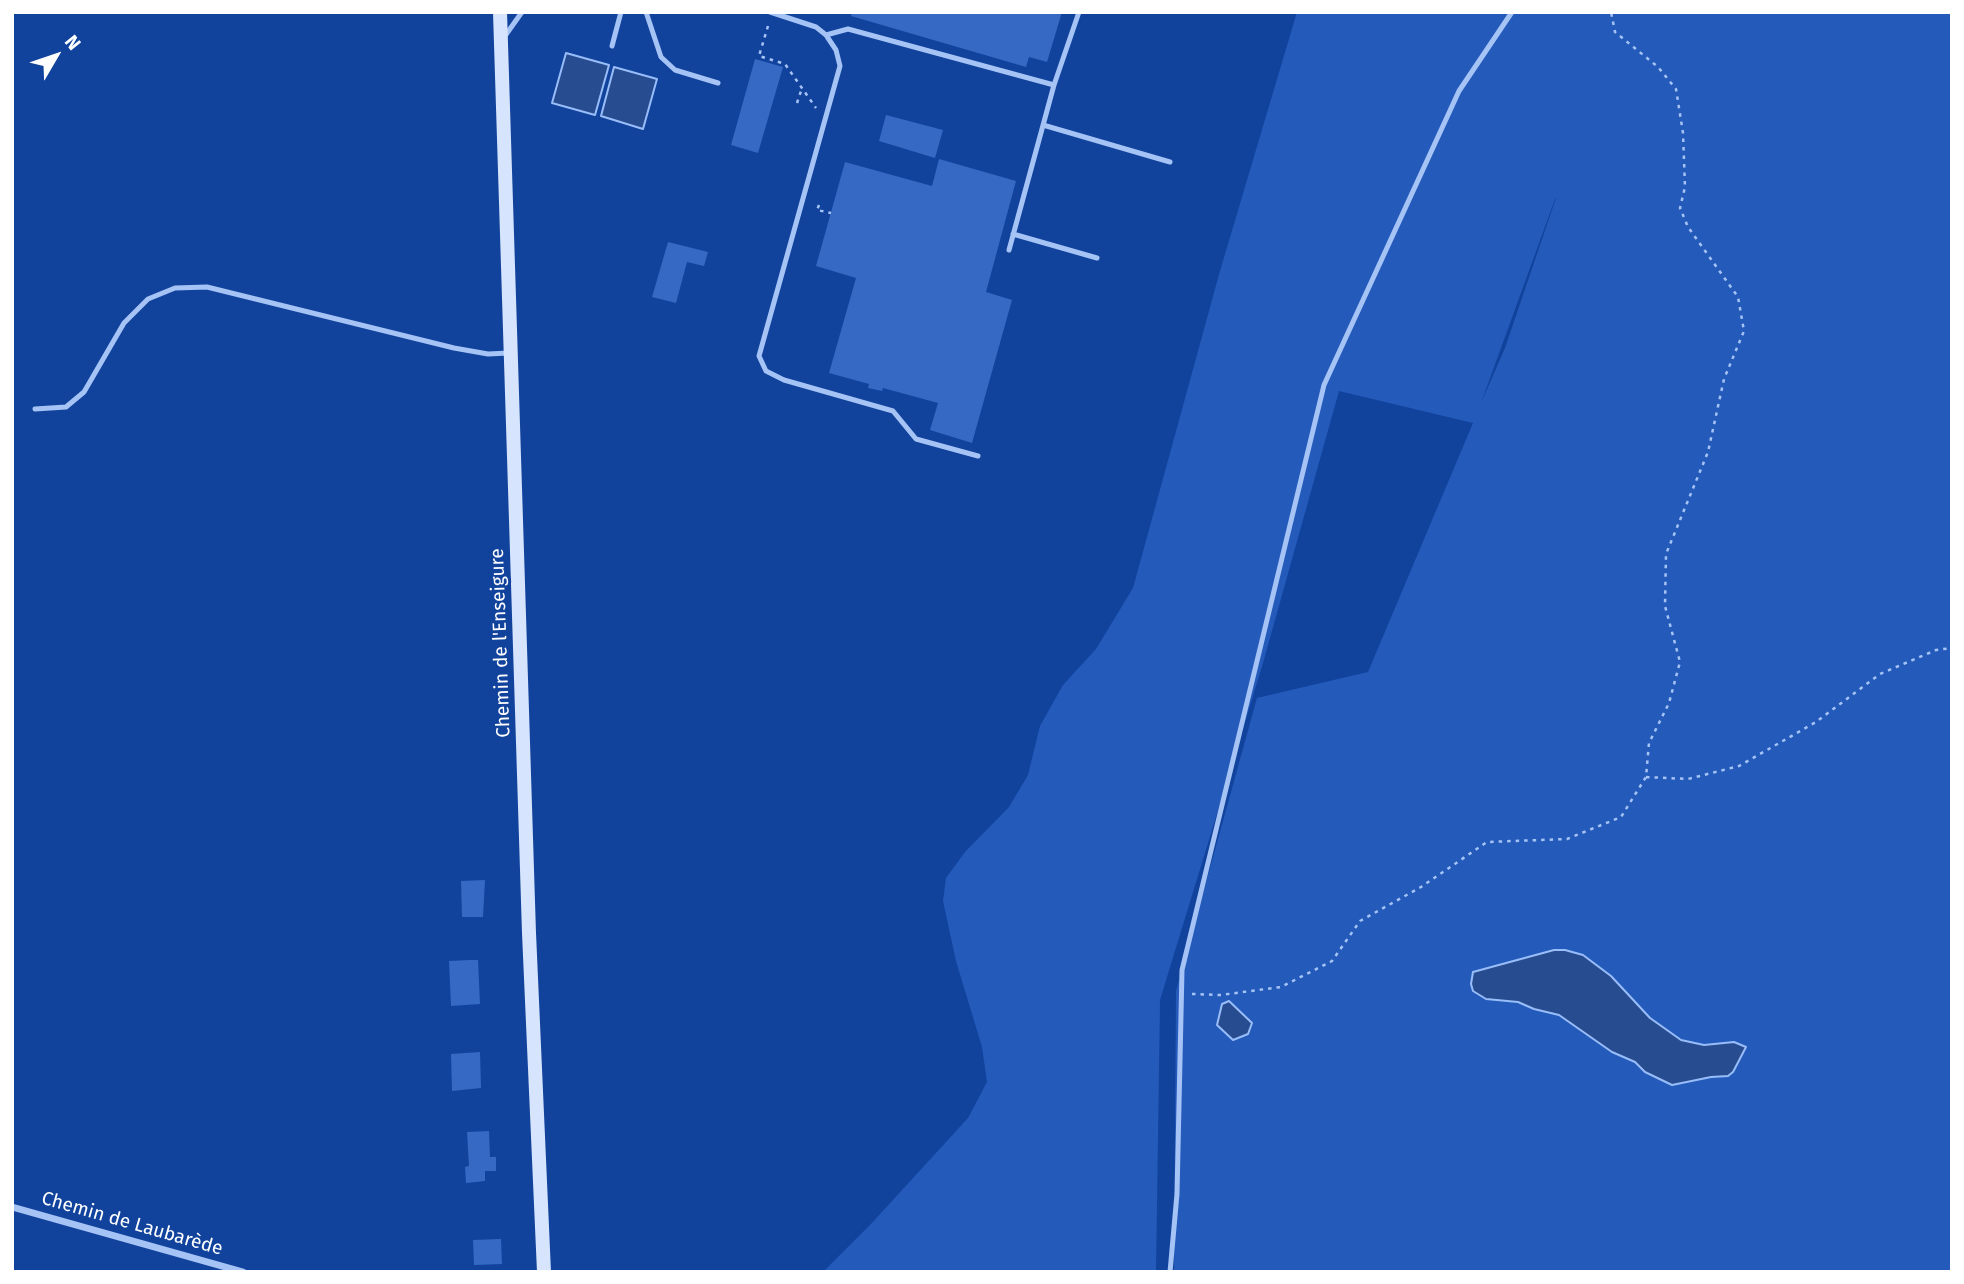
<!DOCTYPE html>
<meta charset="utf-8">
<style>
body{margin:0}
#map{position:relative;width:1964px;height:1284px;overflow:hidden;background:#11439d;font-family:"Fira Sans",sans-serif}
canvas{display:block}
.frame{position:absolute;inset:0;border:14px solid #fff;pointer-events:none}
.north{position:absolute;left:21px;top:21px;width:70px;height:70px;-webkit-text-stroke:5px #11439d;paint-order:stroke;rotate:51deg;font-size:19px;font-weight:700;line-height:28px;text-align:center;color:#fff}
.north::after{content:'';display:block;margin:auto;width:24px;height:32px;background:#fff;clip-path:polygon(50% 0,100% 100%,50% 72%,0 100%)}
</style>
<div id="map">
<canvas width="1964" height="1284"></canvas>
<div class="frame"></div>
<div class="north">N</div>
</div>
<script>
const ctx = document.querySelector('canvas').getContext('2d');
ctx.lineJoin = 'round';
function fillPath(path, color) {
  ctx.fillStyle = color;
  ctx.fill(path, 'evenodd');
}
function shape(rows) {
  const path = new Path2D();
  for (const r of rows) {
    path.moveTo(r[0], r[1]);
    for (let i = 2; i < r.length; i += 2) path.lineTo(r[i], r[i + 1]);
  }
  return path;
}
function strokePath(path, color, width, dash) {
  ctx.strokeStyle = color;
  ctx.lineWidth = width;
  ctx.lineCap = dash ? 'butt' : 'round';
  ctx.setLineDash(dash || []);
  ctx.stroke(path);
}
function write(font, color, halo, rows, align = 'center') {
  ctx.font = font + ' "Fira Sans",sans-serif';
  ctx.lineWidth = 6;
  ctx.setLineDash([]);
  ctx.textBaseline = 'middle';
  ctx.strokeStyle = halo;
  ctx.fillStyle = color;
  for (const [text, x, y, turn = 0] of rows) {
    ctx.save();
    ctx.translate(x, y);
    ctx.rotate((+turn || 0) * Math.PI / 180);
    ctx.textAlign = isNaN(turn) ? turn : align;
    if (halo) ctx.strokeText(text, 0, 0);
    ctx.fillText(text, 0, 0);
    ctx.restore();
  }
}
fillPath(shape([
 [1297,12,1952,12,1952,1272,1174,1272,1176,991,1257,698,1368,672,1473,423,1339,391,1263,663,1160,1000,1156,1272,823,1272,871,1224,968,1118,987,1082,982,1047,956,961,943,901,946,878,965,852,1009,807,1028,775,1040,726,1063,685,1096,649,1133,588,1220,271],
 [1556,198,1505,348,1481,403,1555,199]
]), '#245bbb');
const water = shape([
 [566,53,609,65,595,115,552,103,566,53],
 [614,67,657,79,643,129,601,116,614,67],
 [1554,950,1565,950,1583,955,1611,976,1650,1018,1681,1040,1704,1045,1734,1042,1746,1047,1733,1072,1728,1076,1711,1077,1672,1085,1645,1072,1635,1062,1612,1052,1559,1015,1534,1009,1518,1002,1486,999,1473,991,1471,984,1473,972,1554,950],
 [1229,1001,1252,1023,1248,1034,1233,1040,1217,1025,1222,1004,1229,1001]
]);
fillPath(water, '#284c90');
strokePath(water, '#98bdf8', 2);
fillPath(shape([
 [852,12,1062,12,1047,62,1029,57,1026,67,851,16],
 [755,59,783,67,758,153,731,145],
 [886,115,943,130,935,158,879,141],
 [939,159,1016,181,986,292,1012,300,972,443,930,430,938,403,883,388,882,391,868,388,869,384,829,373,856,278,816,266,845,162,932,186],
 [668,242,708,252,704,266,687,262,676,303,652,297],
 [485,880,483,917,462,917,461,881],
 [470,960,478,960,480,1004,451,1006,449,961],
 [480,1052,481,1088,452,1091,451,1054],
 [489,1131,490,1157,496,1157,496,1171,485,1171,485,1181,466,1183,465,1167,469,1166,467,1132],
 [501,1239,502,1264,474,1265,473,1240]
]), '#3569c3');
strokePath(shape([
 [768,26,759,56,785,64,816,108],
 [797,103,802,88],
 [819,205,817,210,831,213],
 [1646,777,1688,779,1739,766,1816,722,1880,674,1936,650,1952,648],
 [1192,994,1221,995,1281,987,1332,961,1360,921,1421,887,1487,842,1567,839,1621,817,1646,777,1649,743,1669,703,1680,662,1665,606,1666,554,1708,452,1724,379,1744,331,1738,297,1688,227,1680,208,1685,187,1683,133,1676,89,1658,67,1615,32,1611,12]
]), '#a6c3f5', 2.5, [3.5, 5]);
strokePath(shape([
 [646,12,661,57,675,70,718,83],
 [770,12,816,27,826,35,836,50,840,66,759,356,766,371,784,380,893,411,916,439,978,456],
 [826,35,848,29,1054,85],
 [505,36,522,12],
 [612,46,621,12],
 [1043,125,1170,162],
 [1013,234,1097,258],
 [1009,250,1054,85,1079,12],
 [35,409,66,407,84,392,124,323,148,299,175,288,207,287,454,348,488,354,509,353],
 [1170,1272,1177,1194,1182,970,1324,385,1459,91,1512,12]
]), '#a6c3f5', 5);
strokePath(shape([
 [12,1207,243,1272]
]), '#a6c3f5', 7);
strokePath(shape([
 [500,12,529,933,544,1272]
]), '#d6e4fd', 14);
write('19px', '#fff', '#11439d', [
 ["Chemin de l'Enseigure",501,643,-92],
 ["Chemin de Laubarède",132,1224,16]
]);
</script>
